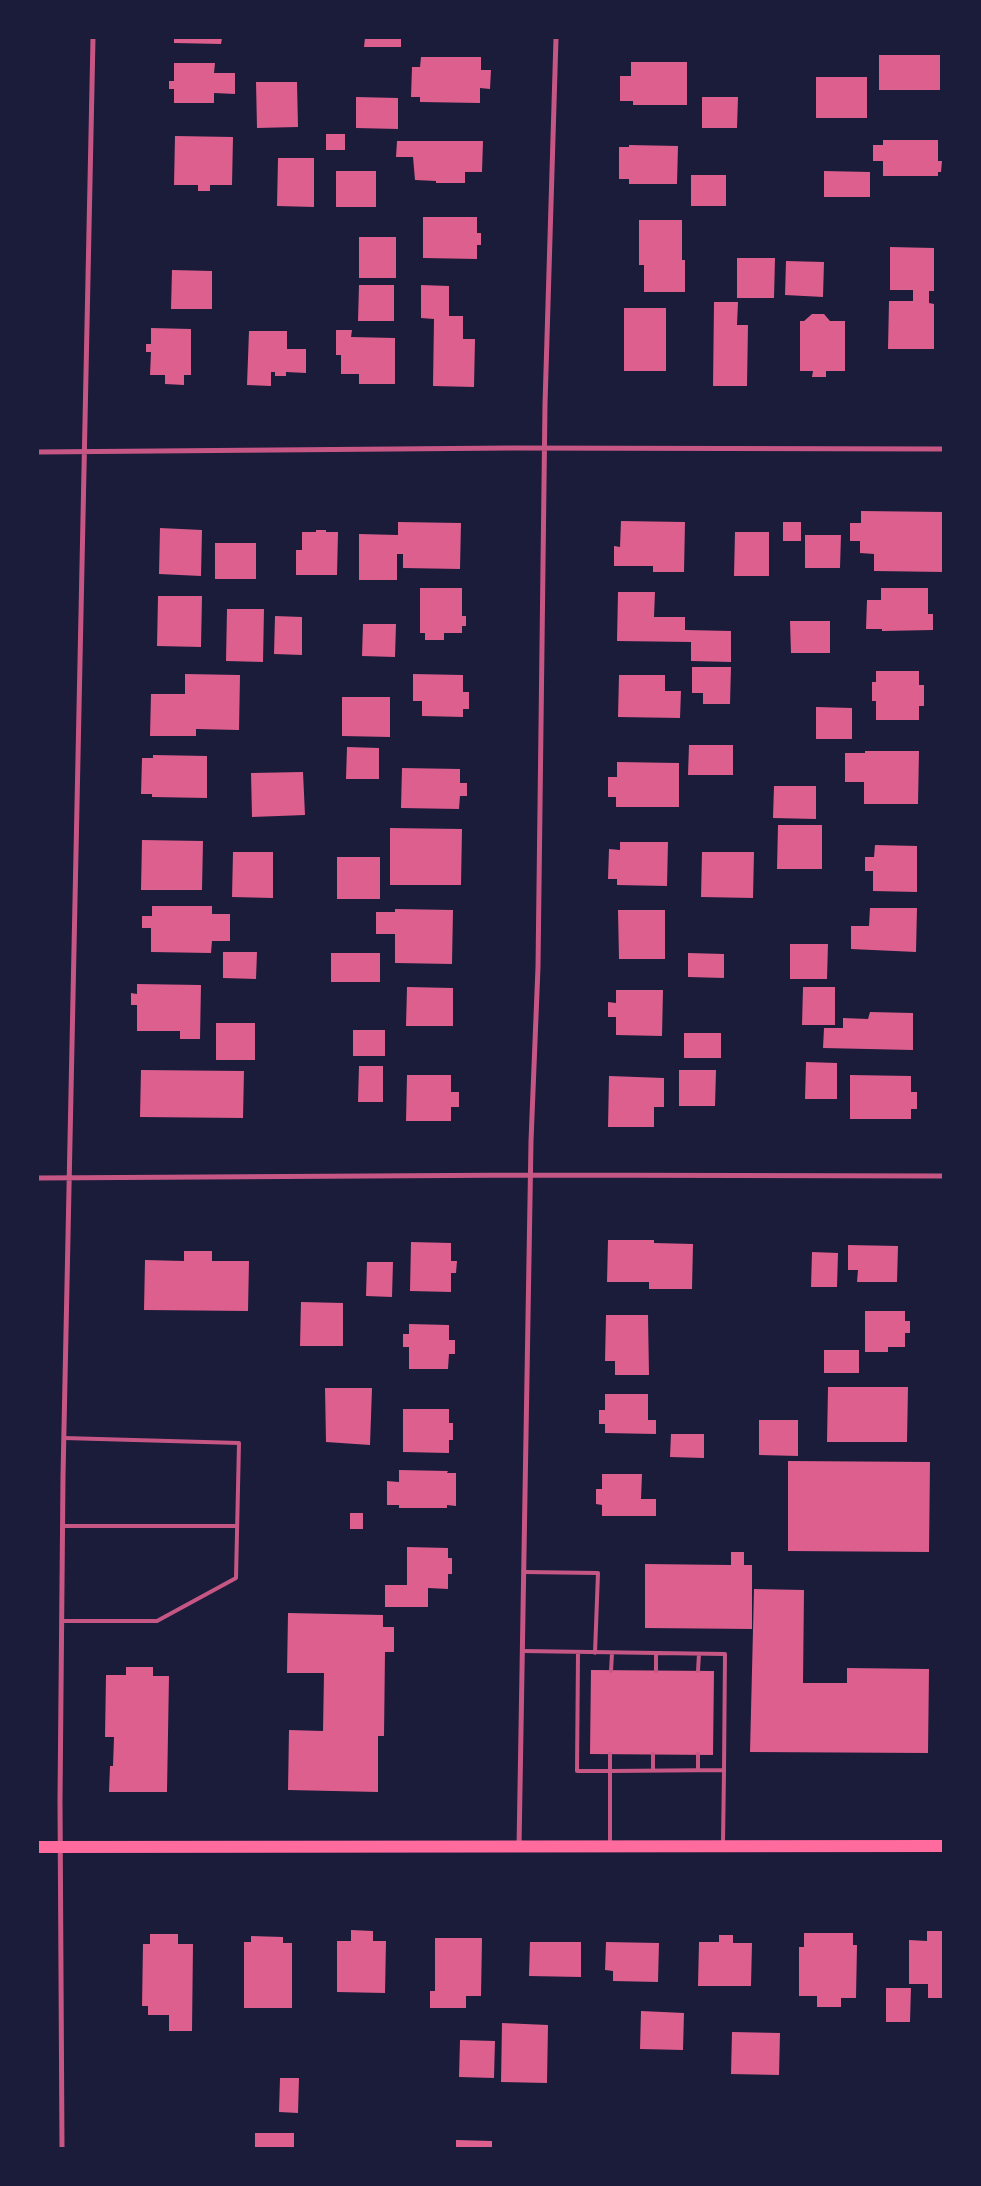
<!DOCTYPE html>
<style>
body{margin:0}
#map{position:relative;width:981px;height:2186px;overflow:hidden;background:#1b1b3a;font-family:Signika,sans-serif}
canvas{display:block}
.frame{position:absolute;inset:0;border:39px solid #1b1b3a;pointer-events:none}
</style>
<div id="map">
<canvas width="981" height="2186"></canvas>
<div class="frame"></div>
</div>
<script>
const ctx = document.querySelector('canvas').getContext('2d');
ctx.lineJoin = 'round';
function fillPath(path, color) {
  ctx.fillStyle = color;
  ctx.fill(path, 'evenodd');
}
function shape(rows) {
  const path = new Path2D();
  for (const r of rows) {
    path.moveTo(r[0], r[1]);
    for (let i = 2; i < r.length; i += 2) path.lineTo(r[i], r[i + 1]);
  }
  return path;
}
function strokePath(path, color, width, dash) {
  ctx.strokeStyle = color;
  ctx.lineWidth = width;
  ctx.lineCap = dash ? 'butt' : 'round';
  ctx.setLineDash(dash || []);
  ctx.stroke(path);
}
fillPath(shape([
 [174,38,222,38,221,44,174,43],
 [365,38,401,38,401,47,364,47],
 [630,38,681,38,681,39,630,39],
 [879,55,940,55,940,90,879,90],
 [421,57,481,57,481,70,491,70,490,89,480,88,480,103,420,102,420,97,411,97,412,67,420,67],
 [631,62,687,62,687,105,633,105,633,101,620,101,620,76,631,76],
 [174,63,215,63,214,73,235,73,235,94,214,93,214,103,174,103,174,89,169,89,169,81,174,81],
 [816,77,867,77,867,118,816,118],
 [256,82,297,82,298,127,257,128],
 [356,97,398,98,398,129,356,128],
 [702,97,738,97,737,128,702,128],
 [326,134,345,134,345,150,326,150],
 [175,136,233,137,232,185,210,185,210,191,198,191,198,185,174,185],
 [883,140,938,140,938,161,942,161,941,172,938,172,938,176,883,176,883,161,873,161,873,145,883,145],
 [397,141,483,141,482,172,465,172,465,183,436,183,436,181,415,180,413,157,396,157],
 [629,145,678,146,677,184,629,184,629,179,619,179,619,147,629,147],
 [278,158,314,158,314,207,277,206],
 [336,171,376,171,376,207,336,207],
 [824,171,870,172,870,197,824,197],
 [691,175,726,175,726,206,691,206],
 [423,217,477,217,477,233,481,233,481,245,477,245,477,259,423,258],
 [639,220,682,220,682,260,685,260,685,292,644,292,644,265,639,265],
 [359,237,396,237,396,278,359,278],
 [890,247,934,248,934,291,929,291,929,303,934,304,934,349,888,349,889,301,913,301,913,290,890,290],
 [737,258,775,258,774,298,737,298],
 [786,261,824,262,823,297,785,295],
 [172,270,212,271,212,309,171,309],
 [359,285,394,285,394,321,358,321],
 [421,285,449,286,449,316,463,316,463,339,475,339,474,387,433,386,434,319,421,318],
 [714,302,738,302,737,325,748,325,747,386,713,386],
 [624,308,666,308,666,371,624,371],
 [812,314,824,314,830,321,845,321,845,371,826,371,826,377,812,377,813,371,800,371,800,321,804,321],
 [151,328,191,329,191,375,184,375,184,385,165,384,165,375,150,375,151,352,146,352,146,344,151,344],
 [336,330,352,330,351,337,395,338,395,384,359,384,359,374,341,374,341,355,336,355],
 [249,331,287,331,287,349,306,349,306,373,286,372,286,376,275,376,275,372,271,372,271,386,247,385],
 [861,511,944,512,944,572,874,571,874,554,860,553,860,541,850,541,850,523,861,523],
 [621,521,685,522,684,572,653,572,653,566,614,566,614,546,620,547],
 [398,522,461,523,460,569,403,568,403,554,397,554,397,580,359,580,359,534,398,535],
 [783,522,801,522,801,541,783,541],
 [160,528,202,530,201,576,159,574],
 [316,530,326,530,326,532,338,532,337,575,296,575,296,550,302,550,302,532,316,532],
 [735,532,769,532,769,576,734,576],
 [805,535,841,535,840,568,805,568],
 [215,543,256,543,256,579,215,579],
 [420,588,462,588,462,616,466,616,466,626,462,626,462,633,444,633,444,640,425,640,425,633,420,633],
 [881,588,928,588,928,614,933,614,933,630,882,631,882,629,866,629,867,600,881,600],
 [618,592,655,592,654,617,685,617,685,630,731,631,731,662,691,661,691,642,617,641],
 [158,596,202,596,201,647,157,646],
 [227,609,264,609,263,662,226,661],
 [275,616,302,617,302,655,274,654],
 [790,621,830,621,830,653,791,653],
 [363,624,396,624,395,657,362,656],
 [692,667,731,667,730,704,703,704,703,693,692,693],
 [876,671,919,671,919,685,924,685,924,706,919,706,919,720,876,720,876,701,872,701,872,682,876,682],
 [185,674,240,675,239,730,196,729,196,736,150,736,151,694,185,694],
 [413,674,463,675,463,692,469,692,469,709,463,709,463,717,422,716,422,701,413,701],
 [619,675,665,675,665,691,681,691,680,718,618,717],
 [342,697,390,697,390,737,342,736],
 [816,707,852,708,852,739,816,739],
 [689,745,733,745,733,775,688,775],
 [347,747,379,748,379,779,346,779],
 [865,751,919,751,918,804,864,804,864,782,845,782,845,753,865,753],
 [153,755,207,756,207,798,152,797,152,794,141,794,142,758,153,758],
 [617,762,679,763,679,807,616,807,616,797,608,797,608,777,617,777],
 [402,768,460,769,460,783,467,783,467,796,460,796,459,809,401,808],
 [303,772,305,815,252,817,251,773],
 [774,786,816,786,816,819,773,818],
 [778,825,822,825,822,869,777,869],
 [390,828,462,829,461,885,390,885],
 [142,840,203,841,202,890,141,890],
 [620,842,668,842,667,886,617,885,617,879,608,879,609,849,620,850],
 [875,845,917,846,917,892,873,891,873,871,865,871,865,857,874,857],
 [233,852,273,852,273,898,232,897],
 [702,852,754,852,753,898,701,897],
 [337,857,380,857,380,899,337,899],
 [152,906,212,906,212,914,230,914,230,941,212,941,211,953,151,952,151,928,142,928,142,916,152,916],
 [870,908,917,908,916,952,851,949,851,926,869,926],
 [395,909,453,910,452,964,395,963,395,934,376,934,376,912,395,912],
 [618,910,665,910,665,959,619,959],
 [790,944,828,944,827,979,790,979],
 [223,952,257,952,256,979,223,978],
 [331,953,380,953,380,982,331,982],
 [688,953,724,954,724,978,688,977],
 [137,984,201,985,200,1039,180,1039,180,1031,137,1031,137,1005,131,1005,131,993,137,994],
 [407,987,453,988,453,1026,406,1026],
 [803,987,835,987,835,1025,802,1025],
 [616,990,663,990,662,1036,616,1035,616,1017,608,1017,608,1002,616,1003],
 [870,1012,913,1013,913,1050,823,1048,824,1028,843,1028,843,1018,868,1019],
 [216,1023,255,1023,255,1060,216,1060],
 [353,1030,385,1030,385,1056,353,1056],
 [684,1033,721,1033,721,1058,684,1058],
 [806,1062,837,1063,837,1099,805,1099],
 [359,1066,383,1066,383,1102,358,1102],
 [141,1070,244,1071,243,1118,140,1117],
 [679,1070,716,1070,715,1106,679,1106],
 [407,1075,451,1075,451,1092,459,1092,459,1107,451,1107,451,1121,406,1121],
 [850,1075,911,1076,911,1092,917,1092,917,1109,911,1109,911,1119,850,1119],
 [609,1076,664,1078,664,1107,654,1107,654,1127,608,1127],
 [608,1240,654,1240,654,1243,693,1244,692,1289,649,1289,649,1282,607,1282],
 [411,1242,451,1243,451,1261,457,1261,456,1273,451,1273,451,1292,410,1291],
 [848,1245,898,1246,897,1282,857,1282,858,1270,848,1270],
 [184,1251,212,1251,212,1261,249,1261,248,1311,144,1310,145,1260,184,1261],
 [812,1252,838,1253,837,1287,811,1287],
 [367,1262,393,1262,392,1297,366,1296],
 [301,1302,343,1303,343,1346,300,1346],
 [865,1311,905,1311,905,1321,910,1321,910,1333,905,1333,905,1347,888,1347,888,1352,865,1352],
 [606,1315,648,1315,649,1375,615,1375,615,1361,605,1361],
 [409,1324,449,1325,449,1340,455,1340,455,1354,449,1354,448,1369,409,1369,409,1347,403,1347,403,1334,409,1334],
 [824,1350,859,1350,859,1373,824,1373],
 [828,1387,908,1387,907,1442,827,1442],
 [325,1388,372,1388,370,1445,326,1442],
 [605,1394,648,1394,648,1420,656,1420,656,1434,605,1433,605,1424,599,1424,599,1410,605,1410],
 [403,1409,449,1409,449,1423,453,1423,453,1440,449,1440,449,1453,403,1452],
 [759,1420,798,1420,798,1456,759,1455],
 [671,1434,704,1434,704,1458,670,1457],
 [788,1461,930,1462,929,1552,788,1551],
 [399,1470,448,1471,447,1473,456,1473,456,1506,447,1505,447,1508,399,1508,399,1505,387,1505,387,1481,399,1482],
 [602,1474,642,1474,641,1499,656,1499,656,1516,602,1516,602,1505,596,1504,596,1489,602,1489],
 [350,1513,363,1513,363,1529,350,1529],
 [407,1547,448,1548,448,1558,452,1558,452,1574,448,1574,448,1589,428,1588,428,1607,385,1607,385,1585,407,1585],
 [731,1552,744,1552,744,1565,752,1565,752,1629,645,1628,645,1564,731,1565],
 [754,1589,804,1590,803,1683,847,1683,847,1668,929,1669,928,1753,750,1752],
 [288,1613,383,1615,383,1627,394,1627,394,1652,385,1652,384,1736,378,1736,378,1792,288,1790,289,1730,323,1731,324,1673,287,1673],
 [126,1667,153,1667,153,1676,169,1676,167,1792,109,1792,110,1766,113,1766,114,1737,105,1737,106,1675,126,1675],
 [591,1670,714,1671,713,1755,590,1754],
 [351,1930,373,1931,373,1941,386,1941,385,1993,337,1992,337,1941,351,1941],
 [927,1931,944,1931,944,1998,928,1998,928,1984,909,1984,909,1940,927,1941],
 [804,1933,853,1933,853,1945,857,1945,856,1998,841,1998,841,2007,817,2007,817,1996,799,1996,799,1947,804,1947],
 [150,1934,178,1934,178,1944,193,1944,192,2031,169,2031,169,2015,148,2015,148,2006,142,2006,143,1944,150,1944],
 [719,1935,733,1935,733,1943,752,1943,751,1986,698,1986,699,1942,719,1942],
 [251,1936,283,1937,283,1943,292,1943,292,2008,244,2008,244,1942,251,1942],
 [435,1938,482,1938,481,1996,466,1996,466,2008,430,2008,430,1991,435,1991],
 [530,1942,581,1942,581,1977,529,1976],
 [606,1942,659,1943,658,1982,613,1981,613,1971,605,1970],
 [886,1988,911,1988,910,2022,886,2022],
 [641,2011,684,2013,683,2050,640,2049],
 [502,2023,548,2025,547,2083,501,2082],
 [732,2032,780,2033,779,2075,731,2074],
 [460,2040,495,2041,494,2078,459,2077],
 [280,2078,299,2078,298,2113,279,2112],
 [255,2133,294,2133,294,2148,255,2148],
 [456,2140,492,2141,492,2148,456,2148]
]), '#dd5f8e');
strokePath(shape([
 [63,1526,237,1526],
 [524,1572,598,1573,595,1653],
 [62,1621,157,1621,236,1578,239,1443,64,1438],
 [523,1651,725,1654,724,1770],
 [578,1653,577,1771,610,1771,610,1754],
 [611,1671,612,1653],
 [656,1671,656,1653],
 [698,1671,699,1654],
 [698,1754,698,1770],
 [653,1770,653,1754],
 [610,1845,610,1771,724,1770,723,1843]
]), '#c65784', 4);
strokePath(shape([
 [38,452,511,448,944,449],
 [38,1178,531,1175,944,1176],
 [519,1847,531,1141,538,967,545,404,556,38],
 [62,2148,60,1800,63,1476,93,38]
]), '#c65784', 5);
strokePath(shape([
 [38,1847,944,1846]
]), '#ff6b9d', 12);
</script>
